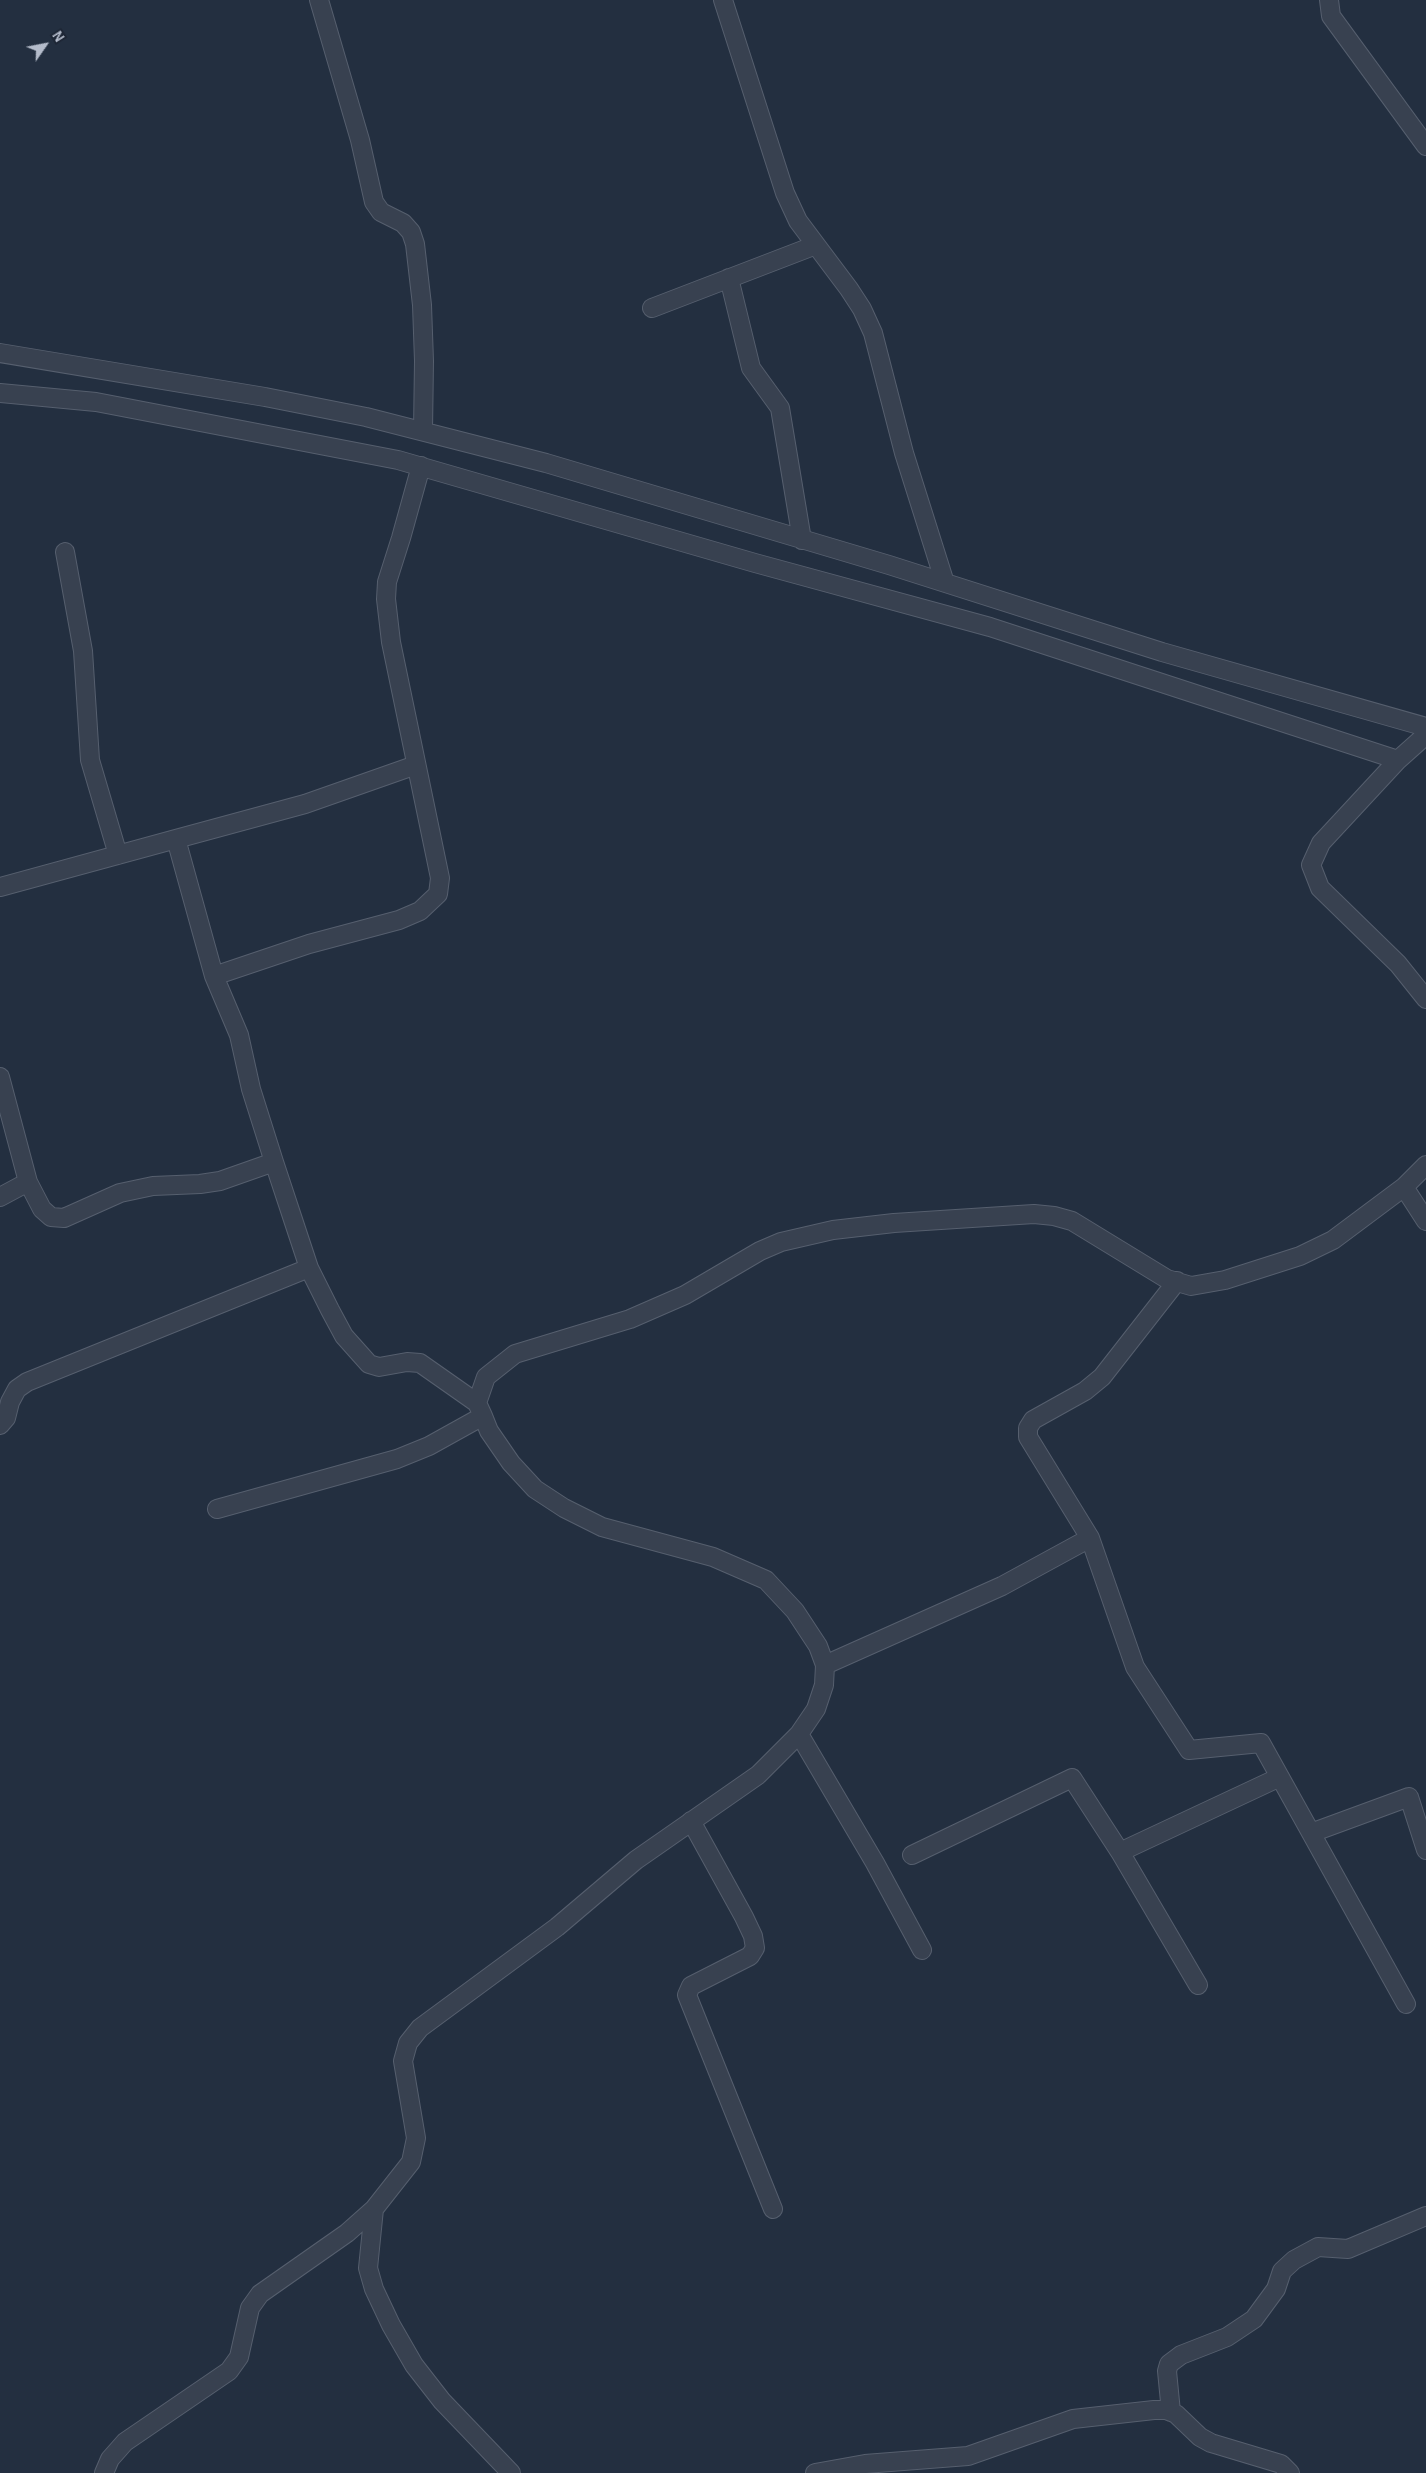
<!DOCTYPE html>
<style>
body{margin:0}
#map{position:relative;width:1426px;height:2473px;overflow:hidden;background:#232f40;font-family:"Alegreya Sans",sans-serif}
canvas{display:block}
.north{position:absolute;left:20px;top:20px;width:50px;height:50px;-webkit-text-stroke:4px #1d2635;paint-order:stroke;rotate:57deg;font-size:14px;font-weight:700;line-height:20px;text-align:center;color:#b4bccb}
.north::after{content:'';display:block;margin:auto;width:18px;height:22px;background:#b4bccb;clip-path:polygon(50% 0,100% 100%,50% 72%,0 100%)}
</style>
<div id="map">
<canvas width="1426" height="2473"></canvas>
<div class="north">N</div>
</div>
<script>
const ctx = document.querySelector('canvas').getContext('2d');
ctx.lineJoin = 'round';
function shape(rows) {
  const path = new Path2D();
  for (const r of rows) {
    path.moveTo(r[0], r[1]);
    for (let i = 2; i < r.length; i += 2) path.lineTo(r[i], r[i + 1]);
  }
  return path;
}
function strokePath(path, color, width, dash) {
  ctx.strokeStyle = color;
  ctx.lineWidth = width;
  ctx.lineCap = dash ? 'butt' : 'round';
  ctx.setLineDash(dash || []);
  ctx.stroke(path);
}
const street = shape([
 [319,0,360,140,374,202,381,212,403,223,411,232,415,244,422,305,424,361,423,431],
 [723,0,785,193,798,221,849,289,862,309,873,333,904,453,945,583],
 [1329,0,1331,16,1426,146],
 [729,278,751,368,780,408,802,540],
 [652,308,816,245],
 [0,353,265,397,366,417,546,463,889,565,1162,652,1426,727],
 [0,393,96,402,398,460,755,563,990,627,1398,760],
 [65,552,83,651,90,760,118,855],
 [1426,735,1398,760,1321,843,1311,865,1320,888,1398,964,1426,999],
 [176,839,305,804,416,765],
 [0,887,176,839,214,976,239,1035,251,1089,274,1162,309,1268,330,1310,344,1336,369,1364,379,1367,407,1362,420,1363,477,1403],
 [214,976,309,944,399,920,420,911,438,894,440,878,391,642,386,599,387,582,401,538,421,466],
 [0,1077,28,1182,42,1209,51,1217,64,1218,120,1193,153,1186,200,1184,220,1181,274,1162],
 [1404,1187,1426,1221],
 [0,1197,28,1182],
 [1177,1281,1102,1377,1085,1391,1033,1420,1028,1428,1028,1437,1090,1538,1135,1667,1189,1750,1261,1743,1406,2004],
 [0,1425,6,1418,10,1402,17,1389,27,1382,309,1268],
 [217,1509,397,1459,429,1446,483,1416],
 [825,1665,1002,1586,1090,1538],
 [799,1734,875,1863,922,1950],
 [691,1821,744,1917,753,1936,755,1948,750,1956,691,1986,687,1995,773,2209],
 [1311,1833,1409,1797,1426,1850],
 [912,1855,1072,1778,1120,1852],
 [1198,1985,1120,1852,1280,1777],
 [374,2209,368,2268,374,2289,391,2325,414,2365,442,2401,511,2473],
 [1171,2412,1167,2371,1169,2364,1181,2355,1227,2337,1254,2319,1276,2289,1282,2271,1294,2260,1318,2247,1348,2249,1426,2216],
 [104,2473,110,2459,125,2442,229,2371,239,2357,250,2308,260,2294,347,2233,374,2209,411,2162,416,2138,403,2061,408,2043,420,2028,557,1927,636,1860,758,1775,799,1734,816,1709,824,1685,825,1665,818,1646,795,1611,766,1580,713,1557,602,1527,564,1508,535,1489,511,1463,489,1431,483,1416,477,1403,486,1377,515,1354,630,1319,685,1295,760,1251,781,1242,833,1230,894,1223,1034,1214,1054,1216,1072,1221,1167,1279,1191,1286,1225,1280,1300,1256,1333,1240,1404,1187,1426,1165],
 [815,2473,865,2464,968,2456,1073,2419,1154,2410,1166,2410,1176,2414,1200,2437,1211,2443,1281,2464,1290,2473]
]);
strokePath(street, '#565f6e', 20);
strokePath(street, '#384150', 18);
</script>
